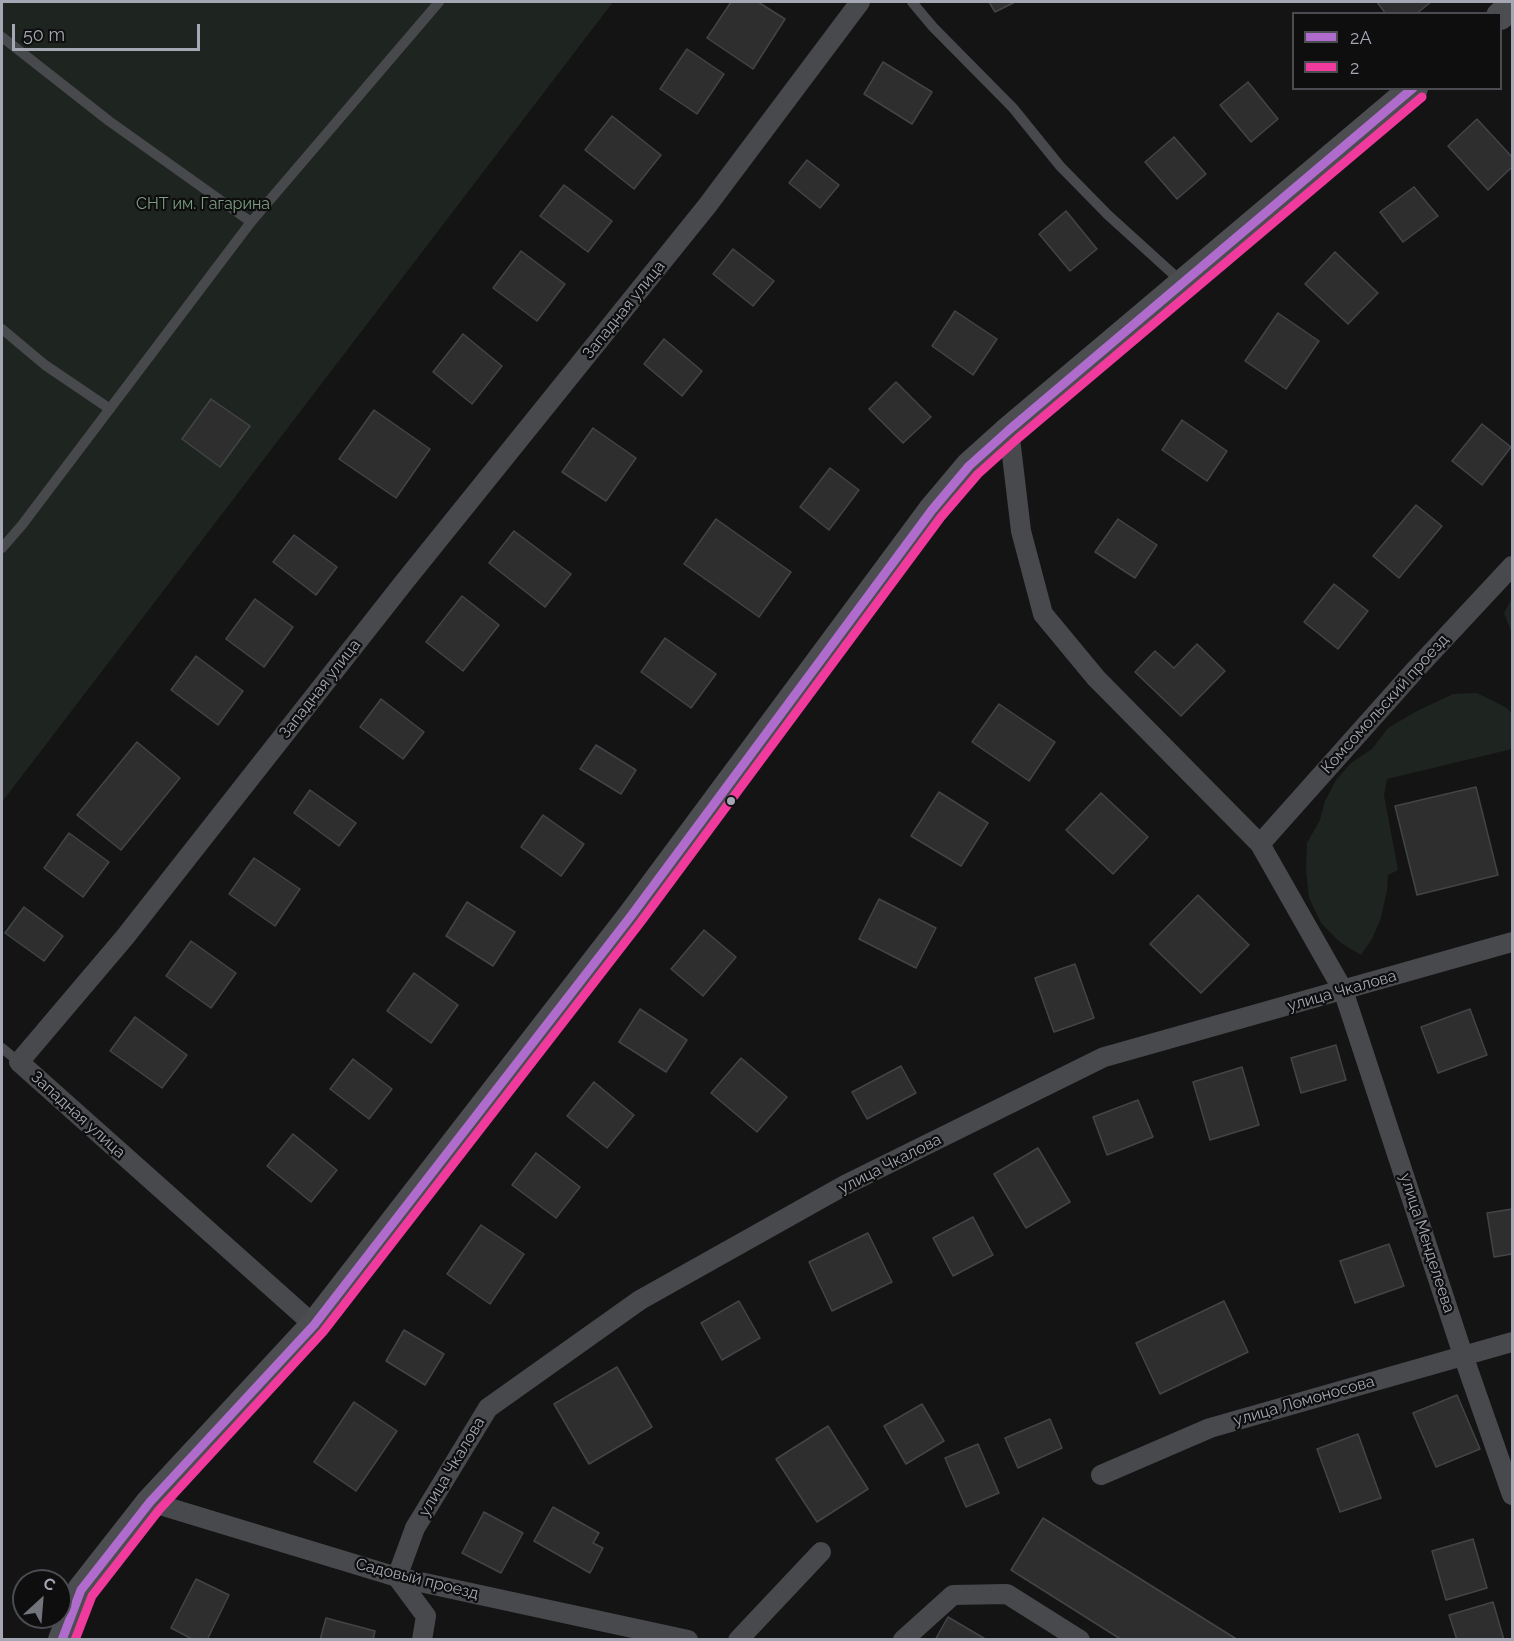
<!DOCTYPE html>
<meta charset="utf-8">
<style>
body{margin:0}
#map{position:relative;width:1514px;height:1641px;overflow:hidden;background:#141414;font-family:Raleway,sans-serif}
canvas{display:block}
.frame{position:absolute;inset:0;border:3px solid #a5a8b4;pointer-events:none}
.legend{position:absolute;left:1292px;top:12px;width:210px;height:78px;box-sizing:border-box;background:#0e0e0f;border:2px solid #4a4c51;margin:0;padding:8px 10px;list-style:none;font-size:18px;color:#a5a8b4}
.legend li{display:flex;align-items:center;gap:12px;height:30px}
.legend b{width:30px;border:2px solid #4a4c51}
.north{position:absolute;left:12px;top:1569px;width:60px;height:60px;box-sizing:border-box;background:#0e0e0f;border:2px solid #4a4c51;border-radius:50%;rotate:26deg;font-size:16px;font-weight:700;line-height:24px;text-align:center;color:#a5a8b4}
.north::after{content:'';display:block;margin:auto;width:21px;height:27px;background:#72747c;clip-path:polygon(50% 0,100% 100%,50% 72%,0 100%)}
.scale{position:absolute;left:12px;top:24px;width:188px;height:27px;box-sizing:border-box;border:3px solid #a5a8b4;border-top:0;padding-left:8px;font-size:18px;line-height:21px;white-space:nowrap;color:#a5a8b4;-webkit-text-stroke:4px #0e0e0f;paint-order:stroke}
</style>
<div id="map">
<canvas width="1514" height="1641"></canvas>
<div class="frame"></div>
<ul class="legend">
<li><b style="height:8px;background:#b06ccc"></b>2А</li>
<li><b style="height:8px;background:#f13a9d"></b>2</li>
</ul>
<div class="north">С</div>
<div class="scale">50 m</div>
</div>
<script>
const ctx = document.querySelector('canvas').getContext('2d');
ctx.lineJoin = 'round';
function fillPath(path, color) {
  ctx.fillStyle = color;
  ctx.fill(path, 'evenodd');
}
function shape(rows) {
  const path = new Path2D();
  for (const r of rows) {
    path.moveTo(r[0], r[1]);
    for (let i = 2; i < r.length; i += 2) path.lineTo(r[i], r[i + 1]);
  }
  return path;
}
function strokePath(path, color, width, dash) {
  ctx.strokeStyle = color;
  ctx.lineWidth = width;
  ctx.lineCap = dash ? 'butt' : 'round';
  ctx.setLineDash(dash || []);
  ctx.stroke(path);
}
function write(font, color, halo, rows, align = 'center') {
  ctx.font = font + ' Raleway,sans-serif';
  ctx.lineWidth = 4.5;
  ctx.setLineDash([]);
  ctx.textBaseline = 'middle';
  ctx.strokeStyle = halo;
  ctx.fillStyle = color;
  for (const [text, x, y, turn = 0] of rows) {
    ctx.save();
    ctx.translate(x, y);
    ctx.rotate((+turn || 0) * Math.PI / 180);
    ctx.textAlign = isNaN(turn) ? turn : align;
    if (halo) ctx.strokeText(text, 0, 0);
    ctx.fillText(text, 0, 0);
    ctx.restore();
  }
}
fillPath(shape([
 [2,2,613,2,2,802],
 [1512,598,1512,634,1504,613],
 [1477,693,1507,708,1512,714,1512,749,1387,779,1384,795,1398,870,1388,875,1387,890,1381,918,1372,939,1361,955,1341,943,1321,923,1309,898,1306,869,1307,843,1320,820,1325,801,1336,780,1351,763,1372,749,1388,728,1417,711,1453,694]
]), '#1e241f');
const building = shape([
 [731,2,758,2,785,19,753,69,707,38,731,2],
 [989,2,1015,2,995,12,989,2],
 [1377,2,1431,2,1416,14,1386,14,1377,2],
 [687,49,724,74,697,114,660,89,687,49],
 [883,62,932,92,912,124,864,94,883,62],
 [1248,82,1278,119,1251,142,1220,105,1248,82],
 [612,116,661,155,634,189,585,150,612,116],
 [1477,119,1512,157,1512,167,1488,190,1448,146,1477,119],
 [1174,137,1206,174,1177,199,1145,162,1174,137],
 [807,160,839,185,820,208,789,183,807,160],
 [564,185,612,221,588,252,540,216,564,185],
 [1414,187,1438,216,1403,242,1380,212,1414,187],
 [1066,211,1097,249,1070,271,1039,234,1066,211],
 [733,249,774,281,753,306,713,274,733,249],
 [521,251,565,284,537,321,493,288,521,251],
 [1335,252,1378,293,1348,324,1305,284,1335,252],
 [955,311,997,339,973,375,932,346,955,311],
 [1278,313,1319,341,1286,389,1245,361,1278,313],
 [463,334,502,366,472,404,433,372,463,334],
 [664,339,702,371,682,396,644,364,664,339],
 [896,382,931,417,903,443,869,409,896,382],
 [211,399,250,426,220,467,182,439,211,399],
 [374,410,430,449,396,498,339,459,374,410],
 [1182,420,1227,451,1207,481,1162,450,1182,420],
 [1482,424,1511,447,1482,485,1452,461,1482,424],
 [593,428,636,458,606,501,562,472,593,428],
 [830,468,859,490,829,530,800,507,830,468],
 [1416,505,1442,526,1399,578,1373,556,1416,505],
 [716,519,791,572,759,617,684,564,716,519],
 [1118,519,1157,545,1135,578,1095,552,1118,519],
 [514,531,571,574,545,607,489,563,514,531],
 [294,535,337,567,316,595,273,562,294,535],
 [1334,584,1368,611,1338,649,1304,622,1334,584],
 [462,596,499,625,463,671,426,642,462,596],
 [255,599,293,627,264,667,226,639,255,599],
 [665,638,716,674,691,708,641,672,665,638],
 [1197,644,1225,671,1181,716,1135,672,1155,651,1174,668,1197,644],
 [196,656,243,691,218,725,171,690,196,656],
 [381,699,424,732,403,759,360,727,381,699],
 [999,704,1055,742,1029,781,972,742,999,704],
 [137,742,180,778,121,850,77,815,137,742],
 [596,745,636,770,621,794,580,769,596,745],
 [1476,787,1498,875,1417,895,1395,806,1476,787],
 [310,790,356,823,339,846,294,813,310,790],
 [939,792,988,823,961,866,911,836,939,792],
 [1101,793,1148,837,1113,874,1066,830,1101,793],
 [543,815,584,844,561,876,521,847,543,815],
 [69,833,109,862,83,897,44,868,69,833],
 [254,858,300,889,275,926,229,894,254,858],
 [1198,895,1249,945,1201,993,1150,944,1198,895],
 [879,899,936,928,916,968,859,939,879,899],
 [467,902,515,932,493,966,446,936,467,902],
 [24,907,63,936,44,961,5,933,24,907],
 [704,930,736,957,703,996,671,969,704,930],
 [191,941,236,973,211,1008,166,976,191,941],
 [1075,964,1094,1018,1054,1032,1035,978,1075,964],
 [414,973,458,1005,431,1043,387,1011,414,973],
 [640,1009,687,1040,666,1072,619,1042,640,1009],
 [1470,1009,1487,1055,1438,1073,1421,1027,1470,1009],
 [135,1017,187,1055,162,1088,110,1051,135,1017],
 [1336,1045,1346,1080,1301,1093,1291,1058,1336,1045],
 [741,1058,787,1097,757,1132,711,1093,741,1058],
 [353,1059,392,1089,369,1119,330,1089,353,1059],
 [901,1066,916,1093,867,1119,852,1092,901,1066],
 [1242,1067,1259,1125,1210,1140,1193,1082,1242,1067],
 [594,1082,634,1115,607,1148,567,1116,594,1082],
 [1138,1100,1153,1137,1107,1155,1093,1117,1138,1100],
 [293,1134,337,1170,311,1202,267,1166,293,1134],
 [1038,1148,1070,1202,1026,1228,994,1174,1038,1148],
 [536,1153,580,1187,556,1218,512,1185,536,1153],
 [1512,1209,1512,1254,1494,1257,1487,1213,1512,1209],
 [973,1217,993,1255,953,1276,933,1238,973,1217],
 [481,1225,524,1254,490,1304,447,1274,481,1225],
 [868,1233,892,1282,832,1311,809,1262,868,1233],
 [1389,1244,1404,1286,1355,1303,1340,1261,1389,1244],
 [739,1301,760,1338,722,1360,701,1323,739,1301],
 [1224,1301,1248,1352,1160,1394,1136,1343,1224,1301],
 [404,1330,444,1354,425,1385,386,1361,404,1330],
 [617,1367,652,1427,589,1464,554,1404,617,1367],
 [1457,1395,1480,1449,1436,1467,1413,1413,1457,1395],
 [354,1402,397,1431,356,1491,314,1462,354,1402],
 [922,1404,944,1441,906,1464,884,1426,922,1404],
 [1050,1419,1062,1448,1018,1468,1005,1438,1050,1419],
 [828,1426,868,1489,817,1522,776,1459,828,1426],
 [1358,1434,1381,1498,1340,1512,1317,1449,1358,1434],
 [978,1444,999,1493,966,1507,945,1458,978,1444],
 [553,1507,599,1533,593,1543,603,1548,590,1573,534,1541,553,1507],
 [484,1512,523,1533,501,1573,462,1553,484,1512],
 [1043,1518,1238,1640,1122,1640,1011,1570,1043,1518],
 [1473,1539,1487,1588,1446,1600,1432,1551,1473,1539],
 [196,1579,229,1595,207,1640,194,1640,171,1628,196,1579],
 [1493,1602,1504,1640,1457,1640,1449,1615,1493,1602],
 [948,1617,987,1640,935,1640,948,1617],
 [326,1618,375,1631,373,1640,320,1640,326,1618]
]);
fillPath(building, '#2e2e2f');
strokePath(building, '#434447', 1.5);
strokePath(shape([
 [912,2,933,27,1013,108,1060,166,1108,215,1183,283],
 [2,37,109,121,251,222],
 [2,329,45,365,110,409],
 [2,548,22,525,251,222,439,2],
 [2,1048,19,1062]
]), '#48494c', 10);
strokePath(shape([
 [1009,430,1021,531,1043,614,1096,678,1260,844,1343,990,1463,1355,1512,1495],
 [1260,844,1416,669,1512,566],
 [314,1325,19,1062,125,937,405,581,707,206,860,2],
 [1101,1475,1210,1428,1512,1342],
 [150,1502,397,1577,688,1640],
 [422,1640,426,1616,397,1577,415,1528,488,1408,640,1300,845,1185,1104,1057,1512,942],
 [738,1640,821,1552],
 [903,1640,953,1595,1007,1594,1080,1640]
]), '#48494c', 20);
strokePath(shape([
 [1500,16,1512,6],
 [62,1640,81,1590,150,1502,314,1325,631,916,932,510,969,466,1009,430,1414,88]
]), '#4c4d50', 28);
strokePath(shape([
 [62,1640,81,1590,150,1502,314,1325,631,916,932,510,969,466,1009,430,1413,88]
]), '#b06ccc', 9);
strokePath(shape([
 [75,1640,92,1596,159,1510,323,1332,640,923,941,517,978,474,1017,439,1422,97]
]), '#f13a9d', 9);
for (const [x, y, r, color] of [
 [731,801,5,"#a5a8b4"]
]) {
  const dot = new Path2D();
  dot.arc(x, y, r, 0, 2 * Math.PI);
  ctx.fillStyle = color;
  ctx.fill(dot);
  strokePath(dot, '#0e0e0f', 2);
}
write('16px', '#7d9e84', '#0e0e0f', [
 ["СНТ им. Гагарина",203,204]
]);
write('16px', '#a5a8b4', '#0e0e0f', [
 ["Западная улица",624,310,-51],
 ["Западная улица",320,689,-52],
 ["Комсомольский проезд",1385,704,-48],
 ["улица Чкалова",1342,991,-16],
 ["Западная улица",78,1115,42],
 ["улица Чкалова",890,1164,-27],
 ["улица Менделеева",1427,1243,72],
 ["улица Ломоносова",1304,1401,-16],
 ["улица Чкалова",452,1467,-59],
 ["Садовый проезд",417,1579,14]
]);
</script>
